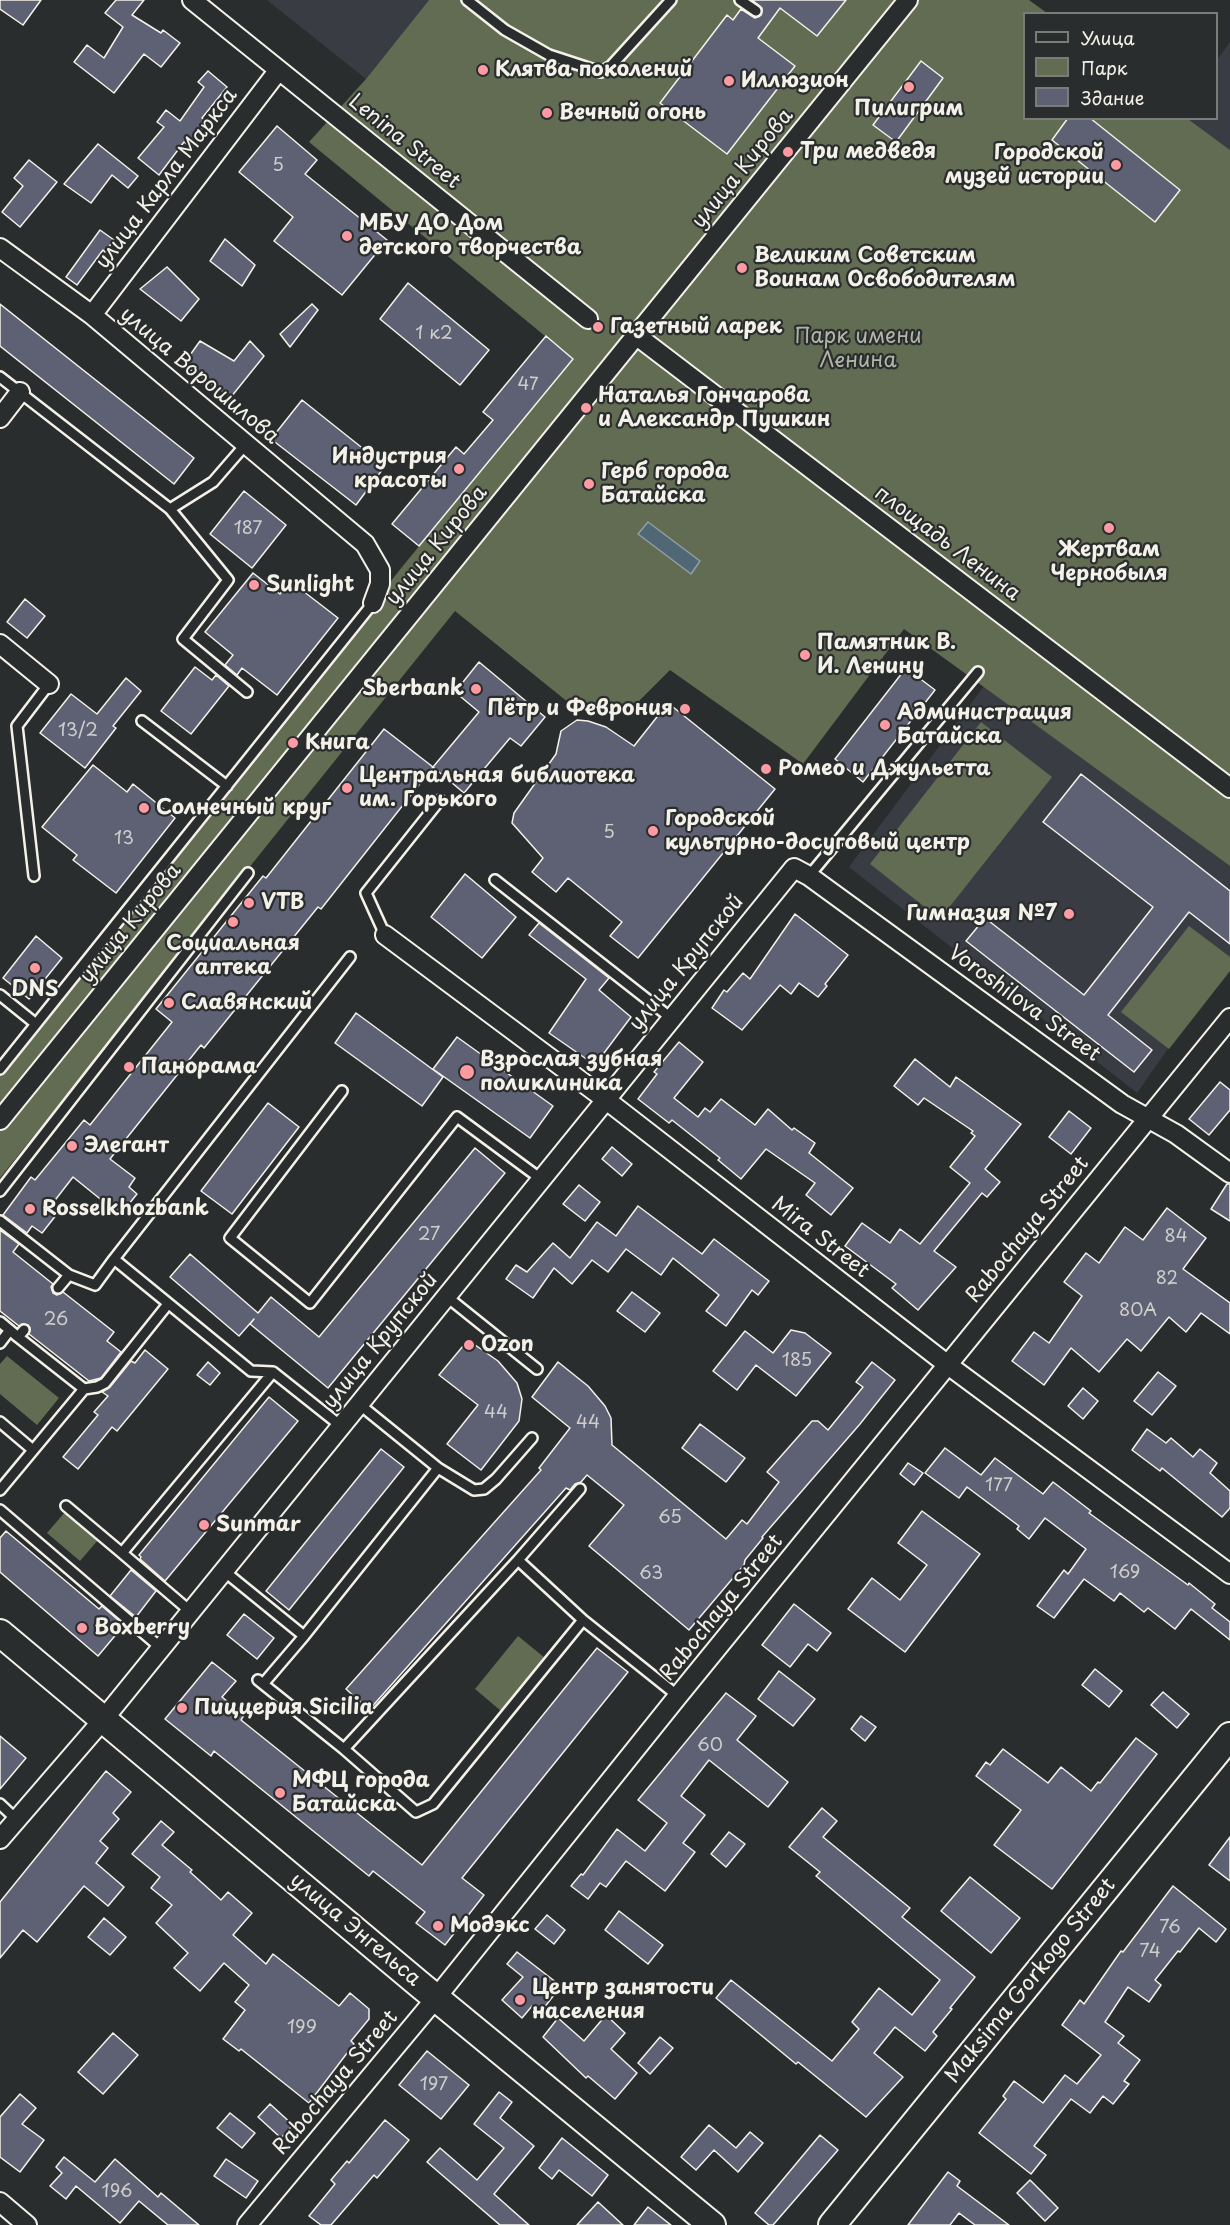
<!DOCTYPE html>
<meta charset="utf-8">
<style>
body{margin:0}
#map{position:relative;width:1230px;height:2225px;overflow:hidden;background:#2a2d2e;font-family:"Playpen Sans",sans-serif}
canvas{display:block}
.legend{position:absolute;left:1023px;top:12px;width:195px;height:108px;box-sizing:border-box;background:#2a2d2e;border:2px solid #7b7b78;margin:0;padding:8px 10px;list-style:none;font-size:18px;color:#f4f1e8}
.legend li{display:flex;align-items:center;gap:12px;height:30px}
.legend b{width:30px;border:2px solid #7b7b78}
</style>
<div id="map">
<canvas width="1230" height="2225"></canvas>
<ul class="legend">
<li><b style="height:8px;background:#2a2d2e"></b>Улица</li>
<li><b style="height:16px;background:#616c53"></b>Парк</li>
<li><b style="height:16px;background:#5d6173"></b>Здание</li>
</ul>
</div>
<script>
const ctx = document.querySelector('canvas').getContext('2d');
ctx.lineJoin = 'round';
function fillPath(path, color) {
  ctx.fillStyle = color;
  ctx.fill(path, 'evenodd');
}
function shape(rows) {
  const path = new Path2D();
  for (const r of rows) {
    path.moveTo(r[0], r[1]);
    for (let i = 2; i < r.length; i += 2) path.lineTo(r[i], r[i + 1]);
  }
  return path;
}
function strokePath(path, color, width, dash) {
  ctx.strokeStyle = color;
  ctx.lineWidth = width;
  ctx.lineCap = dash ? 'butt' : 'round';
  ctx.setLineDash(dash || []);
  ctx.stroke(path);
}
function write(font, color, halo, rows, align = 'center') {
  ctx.font = font + ' "Playpen Sans",sans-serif';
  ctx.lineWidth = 4.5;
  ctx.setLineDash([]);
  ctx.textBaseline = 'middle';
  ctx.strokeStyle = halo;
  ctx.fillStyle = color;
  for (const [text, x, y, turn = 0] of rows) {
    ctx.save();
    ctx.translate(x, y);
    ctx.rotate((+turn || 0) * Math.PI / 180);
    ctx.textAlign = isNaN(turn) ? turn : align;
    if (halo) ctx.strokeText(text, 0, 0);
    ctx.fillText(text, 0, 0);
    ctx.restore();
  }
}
fillPath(shape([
 [267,0,429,0,366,79],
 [1230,42,1230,150,1188,119,1216,118,1217,60],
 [984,686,1230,866,1230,960,1137,1093,849,867]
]), '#393d43');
fillPath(shape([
 [429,0,1029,0,1047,13,1024,14,1024,118,1188,119,1230,150,1230,866,904,629,803,764,670,670,637,703,574,707,455,611,0,1178,0,1076,402,567,573,359,309,142,366,79],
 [981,722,1052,777,940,919,870,864],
 [1189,926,1230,957,1230,971,1169,1049,1121,1012],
 [7,1356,59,1398,37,1425,0,1394,0,1364],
 [65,1512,98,1540,80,1561,47,1533],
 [518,1636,545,1658,501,1711,475,1689]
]), '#616c53');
const water = shape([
 [648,522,700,561,691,574,638,534,648,522]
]);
fillPath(water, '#506875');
strokePath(water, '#929fa3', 1.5);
const building = shape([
 [0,0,41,0,23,25,0,9,0,0],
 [116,0,144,0,132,15,161,33,163,30,180,43,161,67,144,54,114,93,74,62,87,45,104,58,123,27,105,13,116,0],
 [752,0,846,0,817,36,780,8,758,38,795,66,727,154,660,103,727,15,733,20,741,9,755,18,761,15,762,8,752,0],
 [921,61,943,78,896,142,873,125,921,61],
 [208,71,227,87,202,118,207,122,189,146,184,142,159,175,138,158,164,127,157,122,166,110,180,121,204,87,198,82,208,71],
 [1068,118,1090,118,1180,190,1155,222,1052,140,1068,118],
 [277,126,317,160,305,174,387,240,342,295,274,241,293,217,239,172,277,126],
 [98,144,138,176,128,188,112,175,91,203,64,184,98,144],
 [29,160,57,182,20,227,2,212,23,186,14,178,29,160],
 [100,230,114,240,105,252,103,250,77,285,66,277,100,230],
 [225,239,255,265,242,286,210,261,225,239],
 [167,267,199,299,181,321,140,289,167,267],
 [408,283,489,350,460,385,380,319,408,283],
 [0,304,194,458,174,484,0,346,0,304],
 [312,304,318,310,290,347,280,334,312,304],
 [546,336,573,359,419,546,392,524,456,447,464,454,493,420,483,412,546,336],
 [200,341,234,361,250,341,264,356,231,397,183,365,200,341],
 [302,400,385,466,356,505,271,439,302,400],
 [244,491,286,525,252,568,210,534,244,491],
 [253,573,280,594,290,581,338,618,277,695,242,668,237,675,225,665,233,655,205,632,253,573],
 [25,599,45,616,27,638,7,622,25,599],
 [479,662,545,717,521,746,510,738,464,793,433,767,479,712,455,692,479,662],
 [195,667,212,680,216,675,229,686,191,734,161,711,195,667],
 [906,668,935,690,863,782,835,759,906,668],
 [126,678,141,691,113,726,116,728,85,768,40,733,71,694,97,714,126,678],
 [668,703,775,789,638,958,610,936,622,922,568,878,556,892,532,872,543,858,512,823,514,813,556,754,561,731,577,720,588,721,606,727,634,746,668,703],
 [384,729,433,767,321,909,318,907,204,1048,201,1045,110,1159,135,1178,129,1187,137,1194,120,1215,73,1177,49,1208,57,1214,42,1233,32,1226,27,1233,3,1215,31,1177,35,1180,84,1120,90,1125,172,1022,156,1009,263,876,266,878,384,729],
 [93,765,127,792,133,784,175,818,116,893,73,860,77,855,42,827,93,765],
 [1081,774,1230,891,1230,944,1189,912,1108,1015,1152,1050,1134,1072,966,941,985,918,1084,995,1153,907,1043,822,1081,774],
 [465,874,516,917,482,958,431,917,465,874],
 [795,914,848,955,825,984,827,986,818,997,799,983,791,994,780,985,742,1030,712,1008,724,990,727,992,743,973,750,979,795,914],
 [539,923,609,978,599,990,631,1017,595,1065,549,1033,586,979,529,935,539,923],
 [36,936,62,958,29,999,3,978,36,936],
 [356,1013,443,1077,422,1106,335,1043,356,1013],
 [457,1037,553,1106,530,1138,433,1069,457,1037],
 [679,1042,703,1062,674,1098,698,1117,705,1108,710,1112,721,1099,755,1125,768,1109,792,1130,794,1128,815,1143,809,1153,853,1188,831,1215,806,1195,815,1183,766,1149,741,1179,718,1160,720,1158,672,1120,669,1123,638,1099,657,1074,654,1072,679,1042],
 [915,1059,950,1087,956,1077,1021,1124,985,1169,1000,1182,987,1197,982,1193,934,1251,956,1267,918,1310,892,1288,896,1284,845,1246,862,1223,890,1243,900,1229,920,1244,970,1183,950,1167,975,1136,971,1133,973,1131,924,1098,918,1105,894,1086,915,1059],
 [1220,1082,1230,1090,1230,1110,1209,1135,1189,1119,1220,1082],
 [268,1103,299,1127,232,1214,201,1191,268,1103],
 [1069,1111,1091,1128,1071,1154,1049,1137,1069,1111],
 [612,1147,632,1164,622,1176,602,1159,612,1147],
 [475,1148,505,1173,328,1388,250,1324,254,1319,239,1336,170,1277,190,1254,258,1313,271,1297,319,1337,475,1148],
 [1227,1184,1230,1184,1230,1221,1211,1209,1227,1184],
 [579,1185,600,1202,585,1221,563,1204,579,1185],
 [638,1206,702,1254,714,1239,769,1281,758,1295,752,1290,726,1326,706,1311,719,1295,673,1258,661,1275,626,1249,608,1272,592,1260,572,1284,554,1268,533,1298,506,1279,516,1265,527,1272,553,1243,570,1258,597,1222,616,1236,638,1206],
 [1167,1208,1206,1238,1183,1269,1230,1303,1230,1334,1201,1313,1186,1332,1169,1317,1141,1351,1127,1339,1099,1372,1071,1348,1044,1385,1012,1361,1034,1332,1049,1343,1082,1296,1064,1282,1086,1253,1099,1263,1125,1227,1143,1240,1167,1208],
 [0,1230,19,1244,13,1252,53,1284,51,1287,53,1293,57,1295,63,1292,114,1332,107,1341,121,1352,101,1378,89,1381,29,1334,30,1328,28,1325,22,1324,19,1326,0,1311,0,1230],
 [632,1292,660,1313,645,1332,617,1311,632,1292],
 [791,1330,805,1333,831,1353,796,1396,756,1365,737,1390,713,1371,745,1331,773,1353,791,1330],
 [468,1340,498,1361,517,1383,522,1399,519,1421,481,1470,447,1444,478,1405,439,1375,468,1340],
 [145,1350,168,1369,117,1431,112,1427,78,1469,63,1457,98,1415,94,1412,108,1396,102,1392,110,1387,131,1361,135,1363,145,1350],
 [208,1362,220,1373,210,1385,197,1375,208,1362],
 [558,1362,588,1386,605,1406,611,1418,612,1445,726,1539,742,1520,747,1524,779,1482,767,1472,812,1421,818,1421,828,1430,863,1387,856,1382,872,1362,895,1380,860,1424,762,1537,763,1538,745,1560,744,1565,689,1630,589,1546,624,1505,587,1475,581,1482,575,1484,570,1490,566,1488,369,1710,346,1689,541,1470,539,1468,570,1428,532,1397,558,1362],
 [1158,1372,1176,1386,1152,1415,1134,1401,1158,1372],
 [1083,1388,1098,1401,1083,1419,1068,1406,1083,1388],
 [269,1397,298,1421,165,1581,140,1559,141,1557,139,1555,269,1397],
 [700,1424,745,1458,726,1482,682,1448,700,1424],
 [1147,1429,1166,1443,1171,1438,1193,1457,1200,1449,1217,1463,1210,1473,1230,1491,1230,1508,1222,1517,1162,1468,1160,1471,1132,1450,1147,1429],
 [945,1448,981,1475,995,1458,1043,1494,1053,1482,1091,1511,1089,1513,1188,1585,1189,1583,1215,1604,1212,1608,1230,1622,1230,1640,1191,1609,1175,1629,1148,1608,1144,1612,1120,1593,1114,1601,1084,1579,1054,1618,1037,1606,1064,1570,1068,1574,1086,1549,1045,1518,1029,1539,1017,1529,1019,1526,967,1487,959,1498,925,1473,945,1448],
 [381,1449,404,1467,289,1610,266,1591,381,1449],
 [908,1463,923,1473,914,1485,900,1474,908,1463],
 [922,1511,980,1554,905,1652,848,1609,872,1578,900,1600,927,1565,898,1543,922,1511],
 [6,1531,99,1609,102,1606,124,1625,98,1656,0,1572,0,1538,6,1531],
 [131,1570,156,1591,136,1617,110,1596,131,1570],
 [794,1604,831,1633,817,1651,808,1644,790,1667,762,1645,794,1604],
 [244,1614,274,1638,257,1659,227,1635,244,1614],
 [597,1648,628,1672,462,1878,484,1895,445,1945,416,1923,425,1912,373,1871,369,1876,214,1751,211,1756,165,1719,212,1662,236,1681,222,1697,244,1715,241,1720,422,1865,597,1648],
 [1095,1669,1122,1691,1109,1707,1082,1685,1095,1669],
 [779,1671,815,1699,793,1726,758,1699,779,1671],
 [1163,1692,1189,1714,1177,1728,1151,1705,1163,1692],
 [726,1693,756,1716,737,1740,788,1782,768,1807,709,1760,681,1796,705,1815,683,1843,695,1852,665,1891,626,1861,606,1887,600,1883,588,1899,571,1886,581,1874,583,1875,617,1829,645,1851,667,1823,638,1800,726,1693],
 [861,1716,876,1727,865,1741,851,1729,861,1716],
 [0,1736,26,1758,0,1789,0,1736],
 [1136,1738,1157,1754,1052,1889,994,1845,1021,1810,976,1776,986,1762,990,1765,1003,1749,1048,1783,1061,1767,1091,1791,1098,1782,1100,1783,1136,1738],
 [106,1771,131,1792,113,1813,119,1819,100,1841,108,1848,96,1863,124,1887,108,1906,84,1886,37,1942,23,1930,0,1958,0,1902,106,1771],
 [822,1808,837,1821,823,1837,910,1908,902,1917,975,1977,950,2008,952,2009,933,2032,937,2036,925,2051,895,2027,874,2053,903,2077,866,2117,798,2062,796,2064,716,1998,731,1980,832,2061,859,2029,852,2022,879,1988,912,2015,940,1980,816,1876,820,1872,789,1847,822,1808],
 [161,1821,174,1832,162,1845,192,1870,190,1872,221,1900,228,1892,252,1913,233,1935,266,1964,273,1954,339,2006,350,1993,369,2009,369,2019,351,2041,354,2044,309,2103,241,2049,239,2051,223,2039,245,2010,235,2002,249,1985,224,1963,200,1991,174,1968,188,1953,156,1923,172,1905,151,1888,160,1877,132,1854,161,1821],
 [729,1832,745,1844,726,1867,711,1854,729,1832],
 [1230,1837,1230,1881,1209,1865,1230,1837],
 [970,1877,1020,1918,991,1953,941,1911,970,1877],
 [1173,1886,1226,1929,1216,1942,1199,1928,1180,1952,1178,1951,1155,1980,1161,1985,1149,2002,1128,1987,1105,2022,1124,2036,1118,2043,1140,2060,1124,2081,1129,2084,1113,2104,1103,2096,1090,2113,1071,2099,1034,2146,1046,2155,1031,2174,979,2133,1006,2099,1003,2096,1014,2081,1043,2103,1065,2075,1077,2084,1101,2055,1062,2025,1080,2000,1084,2004,1121,1951,1123,1952,1173,1886],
 [619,1911,663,1945,648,1964,605,1930,619,1911],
 [547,1915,565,1930,554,1944,535,1929,547,1915],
 [104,1918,126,1937,110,1955,88,1937,104,1918],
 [517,1952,561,1986,540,2013,532,2006,522,2018,502,2000,523,1977,507,1964,517,1952],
 [606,2015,625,2033,611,2049,637,2073,615,2099,588,2076,586,2078,543,2037,558,2018,584,2041,606,2015],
 [113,2033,138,2055,103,2094,78,2072,113,2033],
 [660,2037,673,2048,650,2074,638,2063,660,2037],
 [427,2051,469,2085,441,2119,399,2085,427,2051],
 [499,2092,512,2102,500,2118,534,2146,494,2194,529,2225,500,2225,427,2162,440,2148,477,2180,504,2148,474,2124,499,2092],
 [20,2094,36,2108,22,2124,44,2140,20,2172,0,2157,0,2117,20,2094],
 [270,2104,293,2125,281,2138,258,2117,270,2104],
 [230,2113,255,2133,242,2148,217,2128,230,2113],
 [385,2120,409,2140,377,2178,374,2175,331,2225,321,2225,309,2216,335,2184,331,2180,347,2161,349,2163,385,2120],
 [709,2125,736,2148,750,2132,763,2143,738,2172,714,2150,696,2170,681,2157,709,2125],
 [820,2135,838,2150,773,2225,769,2225,755,2213,820,2135],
 [562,2138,608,2175,592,2196,559,2170,552,2179,539,2168,562,2138],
 [64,2157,95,2182,115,2159,158,2197,161,2193,199,2225,168,2225,139,2201,120,2223,76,2186,66,2199,50,2186,62,2173,56,2167,64,2157],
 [226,2159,258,2181,246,2198,214,2176,226,2159],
 [948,2172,960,2181,957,2186,1009,2225,975,2225,959,2213,950,2225,908,2225,948,2172],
 [1030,2180,1058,2208,1045,2221,1017,2193,1030,2180],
 [598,2202,623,2225,577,2225,598,2202],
 [648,2207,671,2225,634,2225,648,2207]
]);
fillPath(building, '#5d6173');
strokePath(building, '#f4f1e8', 1.5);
const lane = shape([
 [467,0,505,30,549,55,601,72,611,66,671,0],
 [740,0,756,11],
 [0,377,170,509,213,482,246,444],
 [170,509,228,580,183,639,247,692],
 [142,721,227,786],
 [34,876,17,726,49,684],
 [809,876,978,672],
 [495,880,671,1018],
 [385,935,366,893,440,800],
 [0,995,36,1024],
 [0,1069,373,603],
 [342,1091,230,1238,310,1303,457,1117,541,1179],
 [0,1191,248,873],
 [0,1221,69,1275,95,1285,114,1259,251,1371,273,1372,341,1426],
 [114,1259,350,957],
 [58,1288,69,1275],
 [446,1296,537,1369],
 [0,1322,18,1337,24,1330],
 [0,1343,10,1330],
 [84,1389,97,1387,105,1383,168,1304],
 [0,1422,33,1450],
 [438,1468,474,1490,484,1489,496,1479,532,1438],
 [0,1490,84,1389,18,1337],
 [66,1506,122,1553],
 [0,1510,161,1648],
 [518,1560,580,1489],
 [224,1571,304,1636,438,1468,359,1404],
 [191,1612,122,1553,273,1372],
 [258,1680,344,1749,416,1812,433,1804,583,1620,678,1696],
 [263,1684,304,1636],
 [344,1749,518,1560,583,1620],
 [0,1804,17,1820]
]);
const street = shape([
 [192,0,588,319],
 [0,248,92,315,365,544,380,570,380,584,373,603],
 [92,315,278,71],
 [637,336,1230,788],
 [0,418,20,392],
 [0,644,49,684],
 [385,935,605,1099,948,1365,1230,1574],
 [0,1120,908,0],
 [0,1839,102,1721,794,868,809,876,1122,1104,1176,1134,1230,1173],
 [0,2202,27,2225],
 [247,2225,436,1998,678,1696,1230,1018]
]);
const secondary = shape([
 [0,1633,419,1984,712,2225],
 [832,2225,1230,1736]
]);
strokePath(lane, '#f4f1e8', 14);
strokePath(street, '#f4f1e8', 22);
strokePath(secondary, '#f4f1e8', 30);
strokePath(lane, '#2a2d2e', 9);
strokePath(street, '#2a2d2e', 18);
strokePath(secondary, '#2a2d2e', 26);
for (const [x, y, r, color] of [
 [483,70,6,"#ff9aa2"],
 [729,81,6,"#ff9aa2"],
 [909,87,6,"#ff9aa2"],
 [547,113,6,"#ff9aa2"],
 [788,152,6,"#ff9aa2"],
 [1116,165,6,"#ff9aa2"],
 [347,236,6,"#ff9aa2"],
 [742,268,6,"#ff9aa2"],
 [598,327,6,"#ff9aa2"],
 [586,408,6,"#ff9aa2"],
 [459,469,6,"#ff9aa2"],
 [589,484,6,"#ff9aa2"],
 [1109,528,6,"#ff9aa2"],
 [254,585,6,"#ff9aa2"],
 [805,655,6,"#ff9aa2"],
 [476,689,6,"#ff9aa2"],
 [685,709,6,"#ff9aa2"],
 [885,725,6,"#ff9aa2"],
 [293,743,6,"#ff9aa2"],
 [766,769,6,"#ff9aa2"],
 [347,788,6,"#ff9aa2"],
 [144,808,6,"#ff9aa2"],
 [653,831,6,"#ff9aa2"],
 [249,903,6,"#ff9aa2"],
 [1069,914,6,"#ff9aa2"],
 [233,922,6,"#ff9aa2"],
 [35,968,6,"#ff9aa2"],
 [169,1003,6,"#ff9aa2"],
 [129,1067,6,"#ff9aa2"],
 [467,1072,8,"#ff9aa2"],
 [72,1146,6,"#ff9aa2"],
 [30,1209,6,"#ff9aa2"],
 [469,1345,6,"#ff9aa2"],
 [204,1525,6,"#ff9aa2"],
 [82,1628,6,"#ff9aa2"],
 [182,1708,6,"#ff9aa2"],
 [280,1793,6,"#ff9aa2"],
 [438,1926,6,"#ff9aa2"],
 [520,2000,6,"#ff9aa2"]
]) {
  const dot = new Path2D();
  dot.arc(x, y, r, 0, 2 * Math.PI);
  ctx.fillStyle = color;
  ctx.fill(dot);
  strokePath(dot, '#2a2d2e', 2);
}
write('18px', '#cecdcb', null, [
 ["5",278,166],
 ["1 к2",434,334],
 ["47",528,385],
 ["187",248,529],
 ["13/2",78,731],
 ["5",609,833],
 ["13",124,839],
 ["27",429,1235],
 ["84",1176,1237],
 ["82",1167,1279],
 ["80А",1138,1311],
 ["26",56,1320],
 ["185",797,1361],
 ["44",496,1413],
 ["44",588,1423],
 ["177",999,1486],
 ["65",670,1518],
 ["169",1125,1573],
 ["63",651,1574],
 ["60",710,1746],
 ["76",1170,1928],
 ["74",1150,1952],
 ["199",302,2028],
 ["197",434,2085],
 ["196",117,2192]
]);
write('bold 21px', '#f4f1e8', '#2a2d2e', [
 ["Клятва поколений",495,70],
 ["Иллюзион",741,81],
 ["Пилигрим",909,109,"center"],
 ["Вечный огонь",559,113],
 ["Три медведя",800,152],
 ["Городской",1104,153,"right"],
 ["музей истории",1104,177,"right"],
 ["МБУ ДО Дом",359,224],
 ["детского творчества",359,248],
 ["Великим Советским",754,256],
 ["Воинам Освободителям",754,280],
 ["Газетный ларек",610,327],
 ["Наталья Гончарова",598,396],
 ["и Александр Пушкин",598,420],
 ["Индустрия",447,457,"right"],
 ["красоты",447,481,"right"],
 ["Герб города",601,472],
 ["Батайска",601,496],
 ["Жертвам",1109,550,"center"],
 ["Чернобыля",1109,574,"center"],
 ["Sunlight",266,585],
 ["Памятник В.",817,643],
 ["И. Ленину",817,667],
 ["Sberbank",464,689,"right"],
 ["Пётр и Феврония",673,709,"right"],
 ["Администрация",897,713],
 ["Батайска",897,737],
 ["Книга",305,743],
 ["Ромео и Джульетта",778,769],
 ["Центральная библиотека",359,776],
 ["им. Горького",359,800],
 ["Солнечный круг",156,808],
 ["Городской",665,819],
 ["культурно-досуговый центр",665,843],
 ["VTB",261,903],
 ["Гимназия №7",1057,914,"right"],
 ["Социальная",233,944,"center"],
 ["аптека",233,968,"center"],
 ["DNS",35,990,"center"],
 ["Славянский",181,1003],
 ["Взрослая зубная",480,1060],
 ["поликлиника",480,1084],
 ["Панорама",141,1067],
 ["Элегант",84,1146],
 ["Rosselkhozbank",42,1209],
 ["Ozon",481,1345],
 ["Sunmar",216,1525],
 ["Boxberry",94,1628],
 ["Пиццерия Sicilia",194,1708],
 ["МФЦ города",292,1781],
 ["Батайска",292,1805],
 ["Модэкс",450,1926],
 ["Центр занятости",532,1988],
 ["населения",532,2012]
], 'left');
write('21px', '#f4f1e8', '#2a2d2e', [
 ["Lenina Street",404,142,39],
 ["улица Кирова",743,169,-51],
 ["улица Карла Маркса",167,179,-53],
 ["улица Ворошилова",199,376,40],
 ["площадь Ленина",947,544,37],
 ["улица Кирова",437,546,-51],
 ["улица Кирова",131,924,-51],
 ["улица Крупской",687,963,-51],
 ["Voroshilova Street",1024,1004,36],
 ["Rabochaya Street",1028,1230,-51],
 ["Mira Street",820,1238,38],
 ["улица Крупской",381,1341,-51],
 ["Rabochaya Street",722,1608,-51],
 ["улица Энгельса",355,1930,40],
 ["Maksima Gorkogo Street",1031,1981,-51],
 ["Rabochaya Street",336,2083,-50]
]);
write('21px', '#b2b5a5', '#2a2d2e', [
 ["Парк имени",858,337],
 ["Ленина",858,361]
]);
</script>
